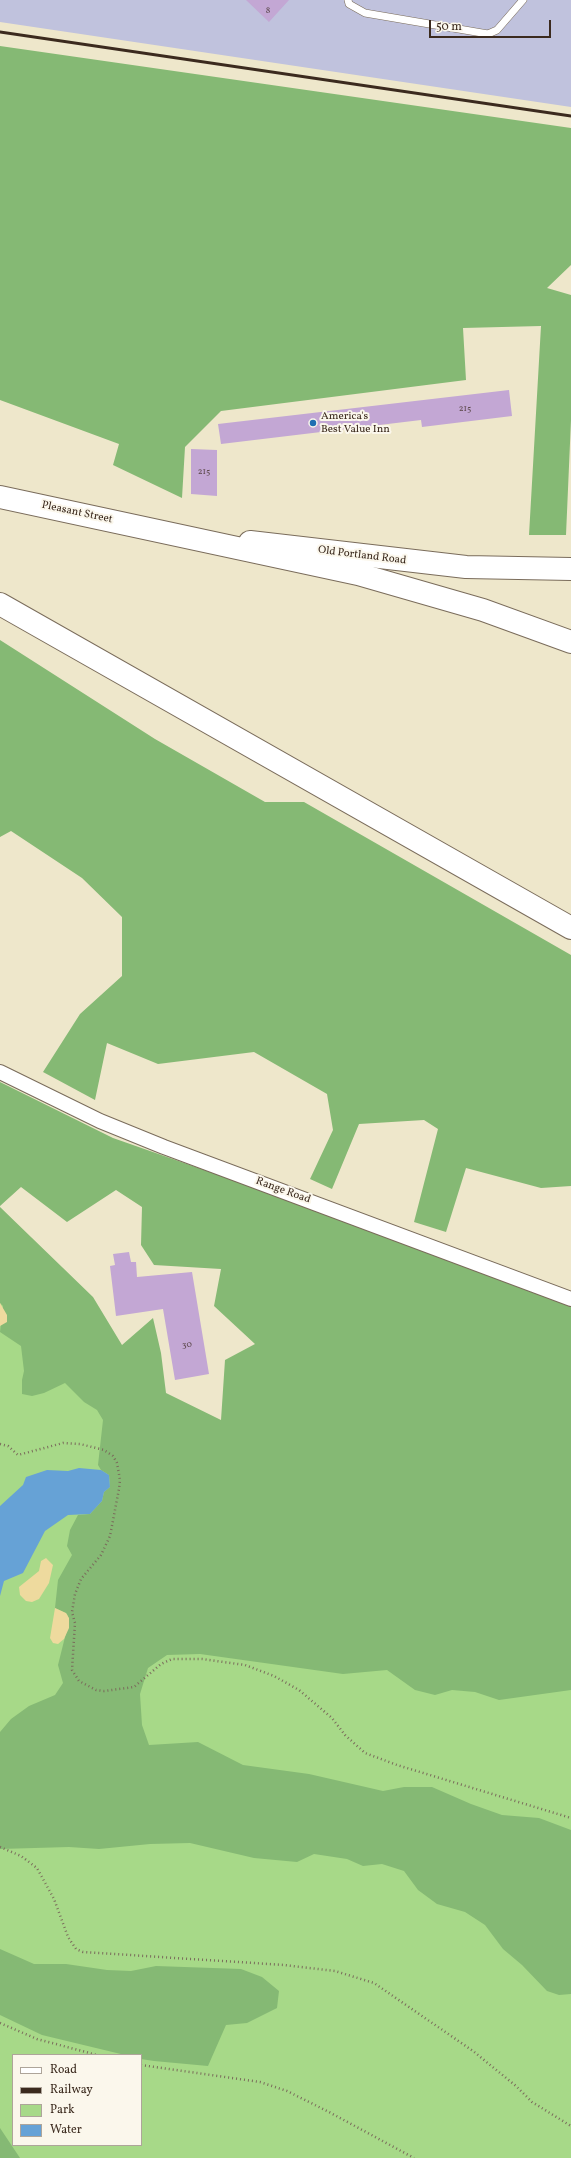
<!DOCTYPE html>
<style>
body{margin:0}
#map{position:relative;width:571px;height:2158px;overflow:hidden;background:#eee7cb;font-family:Vollkorn,serif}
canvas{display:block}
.legend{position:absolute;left:12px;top:2054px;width:130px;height:92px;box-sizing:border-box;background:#fbf7ec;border:1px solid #aea59a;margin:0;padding:5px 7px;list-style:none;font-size:12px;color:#3b2a1e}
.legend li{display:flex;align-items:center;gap:8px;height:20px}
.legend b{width:20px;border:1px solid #aea59a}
.scale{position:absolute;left:429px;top:20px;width:122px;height:18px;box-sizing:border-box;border:2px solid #3b2a1e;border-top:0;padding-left:5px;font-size:12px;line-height:14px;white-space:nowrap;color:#3b2a1e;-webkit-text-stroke:3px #fbf7ec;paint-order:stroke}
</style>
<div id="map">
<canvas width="571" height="2158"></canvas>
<ul class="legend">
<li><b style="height:5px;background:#fff"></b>Road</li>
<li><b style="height:5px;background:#3b2a1e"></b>Railway</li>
<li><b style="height:11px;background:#a7d988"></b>Park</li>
<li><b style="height:11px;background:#66a2d6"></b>Water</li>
</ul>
<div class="scale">50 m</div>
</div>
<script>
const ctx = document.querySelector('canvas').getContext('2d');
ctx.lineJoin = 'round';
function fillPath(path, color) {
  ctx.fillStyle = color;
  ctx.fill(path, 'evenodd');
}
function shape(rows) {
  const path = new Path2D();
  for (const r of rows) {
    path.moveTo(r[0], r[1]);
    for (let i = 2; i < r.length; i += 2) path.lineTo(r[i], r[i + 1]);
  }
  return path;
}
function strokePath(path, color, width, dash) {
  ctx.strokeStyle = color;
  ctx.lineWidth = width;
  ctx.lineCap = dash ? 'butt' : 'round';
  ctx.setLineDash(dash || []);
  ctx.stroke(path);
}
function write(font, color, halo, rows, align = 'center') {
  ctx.font = font + ' Vollkorn,serif';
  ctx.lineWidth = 4;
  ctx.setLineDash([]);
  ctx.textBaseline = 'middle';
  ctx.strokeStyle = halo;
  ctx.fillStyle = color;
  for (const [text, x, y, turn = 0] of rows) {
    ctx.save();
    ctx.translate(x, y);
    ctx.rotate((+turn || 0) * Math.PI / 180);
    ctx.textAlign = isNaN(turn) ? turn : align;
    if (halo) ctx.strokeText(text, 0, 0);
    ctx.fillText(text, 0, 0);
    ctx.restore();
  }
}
fillPath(shape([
 [0,0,571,0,571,107,0,22]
]), '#c0c2dd');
fillPath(shape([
 [0,1288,225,1503,571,1343,571,2158,0,2158],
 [13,2055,141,2055,141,2145,13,2145]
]), '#a7d988');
fillPath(shape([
 [0,46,571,128,571,265,547,288,571,295,571,420,566,535,529,535,541,326,463,328,466,380,221,411,185,447,182,498,113,465,119,444,0,400],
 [0,640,155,739,265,802,304,802,571,955,571,1186,541,1188,466,1168,446,1232,414,1222,438,1129,424,1120,359,1124,332,1189,310,1179,333,1130,327,1094,254,1052,158,1064,107,1043,95,1100,43,1072,80,1014,122,976,122,917,82,878,11,831,0,837],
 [0,1082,113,1138,284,1198,571,1303,571,1690,499,1700,475,1692,452,1690,435,1695,415,1690,387,1670,343,1674,200,1654,167,1655,148,1668,140,1694,142,1725,149,1745,198,1742,243,1765,309,1774,383,1791,404,1787,432,1787,471,1804,502,1815,539,1818,571,1830,571,1994,559,1995,547,1991,522,1965,503,1949,485,1925,465,1912,437,1904,418,1890,404,1871,382,1864,363,1866,347,1859,314,1854,297,1862,254,1858,190,1843,150,1844,99,1849,69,1847,0,1849,0,1732,11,1719,29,1706,55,1695,63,1683,58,1665,69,1621,67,1614,55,1608,58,1580,72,1555,67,1546,70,1530,78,1515,90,1514,102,1501,104,1492,110,1487,109,1475,101,1470,98,1465,103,1420,97,1410,84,1402,65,1383,44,1393,32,1396,22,1394,22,1380,24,1371,21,1346,0,1332,3,1306,0,1303,0,1207,93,1297,122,1345,153,1318,161,1353,166,1393,221,1420,225,1360,255,1344,214,1306,221,1269,154,1265,141,1245,142,1207,116,1190,67,1222,21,1187,0,1206],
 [0,1949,34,1964,66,1964,107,1970,131,1971,156,1966,241,1969,262,1977,279,1991,277,2008,247,2023,226,2025,208,2066,154,2061,141,2059,141,2055,125,2055,42,2035,0,2015],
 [0,2128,20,2158,0,2158]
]), '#85b974');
fillPath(shape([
 [0,1303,7,1315,7,1322,0,1326],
 [46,1558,53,1565,49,1583,39,1599,32,1602,26,1601,20,1595,19,1587,39,1571,41,1561],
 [55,1608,66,1613,69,1618,69,1628,64,1639,58,1644,53,1643,50,1638]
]), '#eeda9e');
fillPath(shape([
 [79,1468,101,1470,109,1475,110,1487,104,1492,102,1501,90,1514,68,1515,45,1531,23,1573,4,1581,0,1596,0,1506,23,1485,26,1477,47,1470,68,1471]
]), '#66a2d6');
fillPath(shape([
 [246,0,289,0,269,22],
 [509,390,512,416,422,427,421,420,221,444,218,424],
 [191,449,217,450,217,496,191,494],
 [129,1252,131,1262,136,1262,137,1277,192,1272,209,1374,175,1380,163,1309,116,1316,110,1266,115,1265,113,1254]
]), '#c3a7d4');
const lane = shape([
 [348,0,349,4,365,13,488,34,497,30,523,0]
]);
const street = shape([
 [0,1072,100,1121,164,1147,571,1299]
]);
const primary = shape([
 [250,542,466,567,571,569]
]);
const highway = shape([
 [0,497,358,574,483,610,571,642],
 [0,604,571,928]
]);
strokePath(lane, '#7a6c5b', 8);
strokePath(street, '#7a6c5b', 16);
strokePath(primary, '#7a6c5b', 24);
strokePath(highway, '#7a6c5b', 24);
strokePath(shape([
 [0,1444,8,1446,18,1455,63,1443,80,1444,104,1450,113,1456,117,1463,120,1480,119,1489,110,1536,101,1555,81,1579,75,1594,72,1612,75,1623,72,1670,79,1681,96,1690,104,1691,134,1687,161,1664,172,1659,202,1659,245,1665,274,1676,299,1690,332,1718,345,1735,365,1753,397,1765,571,1818],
 [0,1847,21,1856,37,1868,54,1899,68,1937,76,1949,83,1952,284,1965,335,1971,374,1983,473,2051,516,2086,532,2102,571,2126],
 [0,2023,37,2039,97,2055],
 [141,2065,260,2082,287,2091,329,2112,414,2158]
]), '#7a6c5b', 2.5, [1, 3]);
strokePath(lane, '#fff', 7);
strokePath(street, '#fff', 14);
strokePath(primary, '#fff', 22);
strokePath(highway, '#fff', 22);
strokePath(shape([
 [0,32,571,116]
]), '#3b2a1e', 3);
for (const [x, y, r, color] of [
 [313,423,4,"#1f6fb2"]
]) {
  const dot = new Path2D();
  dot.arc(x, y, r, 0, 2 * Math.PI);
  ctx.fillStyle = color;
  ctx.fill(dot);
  strokePath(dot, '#fbf7ec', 1.5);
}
write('9px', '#5d494c', null, [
 ["8",268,11],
 ["215",465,409],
 ["215",204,472],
 ["30",187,1345]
]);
write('11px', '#3b2a1e', '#fbf7ec', [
 ["America's",321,417],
 ["Best Value Inn",321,430]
], 'left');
write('11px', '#3b2a1e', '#fbf7ec', [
 ["Pleasant Street",77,513,12],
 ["Old Portland Road",362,556,7],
 ["Range Road",283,1191,20]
]);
</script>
